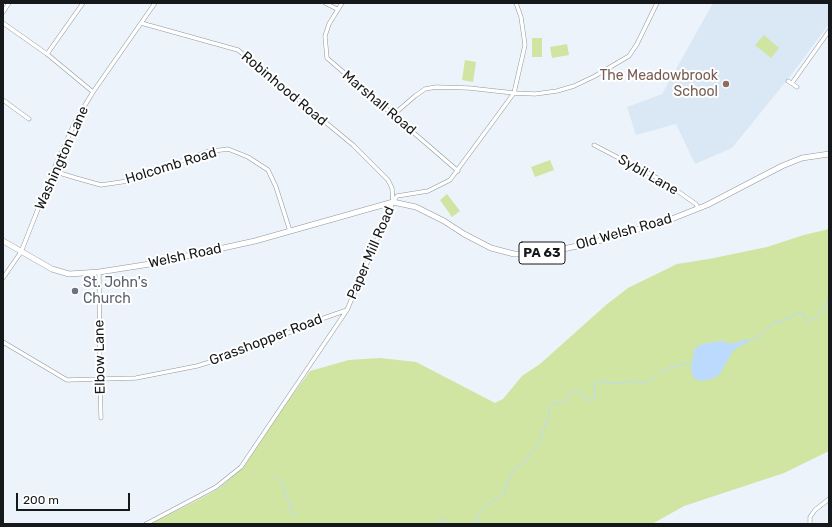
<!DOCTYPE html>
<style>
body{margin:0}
#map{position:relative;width:832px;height:527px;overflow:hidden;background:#ecf3fb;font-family:Rubik,sans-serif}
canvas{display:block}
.frame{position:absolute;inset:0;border:4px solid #16191b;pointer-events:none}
.scale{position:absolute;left:16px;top:493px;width:114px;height:18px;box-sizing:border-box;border:2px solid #16191b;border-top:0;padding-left:5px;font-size:12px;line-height:14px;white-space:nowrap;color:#16191b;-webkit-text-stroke:3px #fff;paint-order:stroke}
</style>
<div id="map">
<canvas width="832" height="527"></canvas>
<div class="frame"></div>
<div class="scale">200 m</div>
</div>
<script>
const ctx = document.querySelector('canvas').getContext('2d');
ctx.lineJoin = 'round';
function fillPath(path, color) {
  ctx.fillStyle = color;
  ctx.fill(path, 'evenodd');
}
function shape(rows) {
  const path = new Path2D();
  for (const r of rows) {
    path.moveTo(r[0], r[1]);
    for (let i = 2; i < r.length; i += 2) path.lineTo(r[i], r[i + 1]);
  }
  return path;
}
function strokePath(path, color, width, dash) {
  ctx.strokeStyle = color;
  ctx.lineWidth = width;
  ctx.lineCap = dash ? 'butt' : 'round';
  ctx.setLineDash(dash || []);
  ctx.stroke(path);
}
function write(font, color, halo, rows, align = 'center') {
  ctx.font = font + ' Rubik,sans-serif';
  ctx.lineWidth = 4;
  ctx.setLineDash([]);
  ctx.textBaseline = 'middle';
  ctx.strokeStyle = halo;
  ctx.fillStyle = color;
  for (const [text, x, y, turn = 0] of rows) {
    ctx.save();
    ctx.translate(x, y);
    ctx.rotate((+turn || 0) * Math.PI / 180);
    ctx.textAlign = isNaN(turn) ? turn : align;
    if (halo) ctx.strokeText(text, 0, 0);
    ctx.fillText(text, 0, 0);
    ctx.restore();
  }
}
fillPath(shape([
 [713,3,829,3,829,24,792,74,732,148,695,164,676,124,636,135,627,107,662,94]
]), '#dae8f5');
fillPath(shape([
 [764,35,779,48,771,58,755,45],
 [532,38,542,38,542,57,532,57],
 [567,44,569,55,552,58,550,47],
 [465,60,476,62,473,82,462,80],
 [550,160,554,170,535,177,531,167],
 [447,194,460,211,452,217,440,200],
 [829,229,829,451,784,473,684,506,652,524,150,524,194,502,218,489,243,468,288,401,310,371,349,360,380,358,416,362,495,403,503,399,522,376,540,364,606,305,628,288,677,264,709,259,767,247,804,235]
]), '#cfe5a1');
fillPath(shape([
 [747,339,747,343,738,347,733,351,719,375,712,379,702,381,694,379,691,369,694,350,697,347,702,344,722,341,731,344]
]), '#bcdafd');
strokePath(shape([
 [747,341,758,338,762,332,776,321,785,320,798,313,804,314,804,318,808,321,814,319,825,309,829,296],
 [659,373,663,370,678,365,688,363,692,364],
 [275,476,281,482,286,491,285,495,289,501,292,513,296,516],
 [436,524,440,520,443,518,445,519,446,524],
 [472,524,477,522,477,516,484,509,488,504,498,498,504,494,510,475,515,468,524,463,539,442,546,423,548,419,550,407,553,403,562,404,567,400,569,394,573,391,577,390,581,392,587,400,593,400,595,397,594,387,595,383,598,381,616,384,632,381,645,384,654,378]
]), '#bcdafd', 1);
const street = shape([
 [325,3,337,9],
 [342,3,329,24,325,36,327,58,458,171],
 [3,12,9,3],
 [3,23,47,54,93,92],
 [141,23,238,50,353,145,388,180,392,188,393,202],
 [47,54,83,3],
 [788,81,797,87],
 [792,83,829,31],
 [3,100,29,119],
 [393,115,415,96,425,89,436,87,469,88,514,93,525,45,521,17,516,3],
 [594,145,663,181,696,204,698,208],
 [53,171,76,178,101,185,128,181,206,152,228,149,248,157,268,170,276,187,290,231],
 [99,272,100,380,101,418],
 [3,278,21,252,53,171,76,120,93,92,155,3],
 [3,342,67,380,136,378,197,366,239,353,255,347,324,318,347,310],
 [146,524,216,487,241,467,347,310,393,202,397,196,428,191,450,180,514,93,535,94,557,91,574,86,595,76,629,56,637,44,657,3],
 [810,524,810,517,815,510,829,499]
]);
const primary = shape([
 [3,241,52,269,69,274,99,272,150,264,255,241,393,202,416,207,444,221,464,234,491,248,514,254,541,254,595,242,669,220,707,205,782,166,802,158,829,154]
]);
strokePath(street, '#8f969c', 4.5);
strokePath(primary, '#8f969c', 6);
strokePath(street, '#fff', 3.5);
strokePath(primary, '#fff', 5);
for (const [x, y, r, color] of [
 [726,84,4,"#8d6e63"],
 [75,291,4,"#6b7280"]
]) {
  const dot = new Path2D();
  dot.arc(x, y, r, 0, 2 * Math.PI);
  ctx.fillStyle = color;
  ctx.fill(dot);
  strokePath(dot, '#fff', 1.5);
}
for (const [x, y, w] of [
 [542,253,46]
]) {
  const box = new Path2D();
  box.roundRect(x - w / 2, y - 11, w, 22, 3);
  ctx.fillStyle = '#fff';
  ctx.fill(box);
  strokePath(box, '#16191b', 1);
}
write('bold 13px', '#16191b', null, [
 ["PA 63",542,253]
]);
write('14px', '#785e54', '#fff', [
 ["The Meadowbrook",718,76],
 ["School",718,92]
], 'right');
write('14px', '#16191b', '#fff', [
 ["Robinhood Road",284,89,40],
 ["Marshall Road",379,103,40],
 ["Washington Lane",62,158,-66],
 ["Holcomb Road",171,166,-17],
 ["Sybil Lane",648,175,30],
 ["Old Welsh Road",624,232,-16],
 ["Paper Mill Road",371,253,-67],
 ["Welsh Road",185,256,-12],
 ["Grasshopper Road",266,340,-21],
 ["Elbow Lane",100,357,-91]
]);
write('14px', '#5b616d', '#fff', [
 ["St. John's",83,283],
 ["Church",83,299]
], 'left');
</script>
